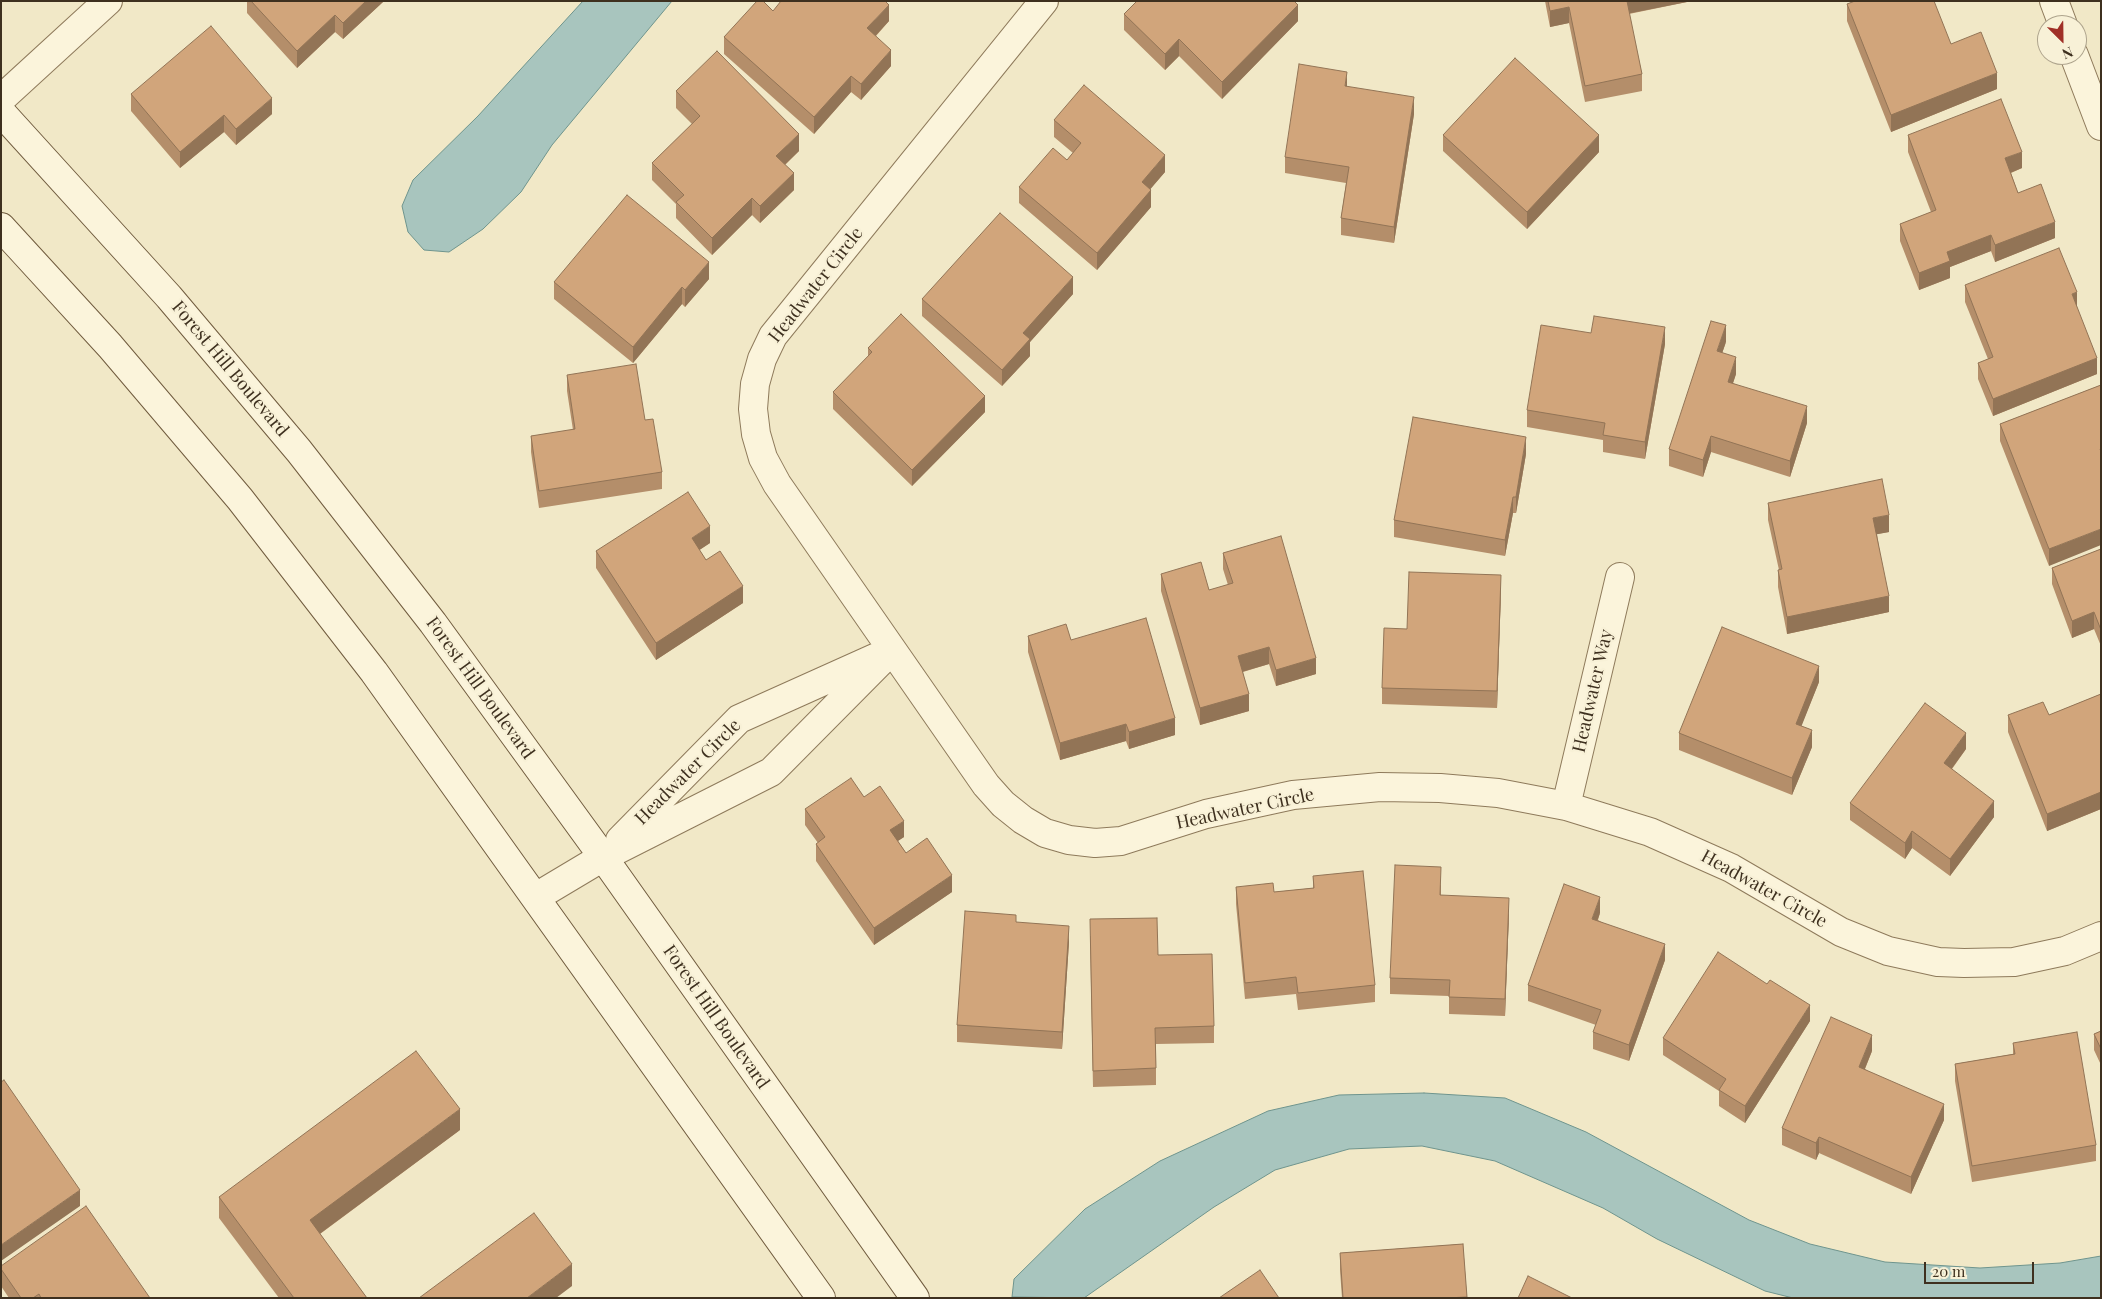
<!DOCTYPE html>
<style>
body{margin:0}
#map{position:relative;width:2102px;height:1299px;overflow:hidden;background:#f1e8c7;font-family:"Playfair Display",serif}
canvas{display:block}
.frame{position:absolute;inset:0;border:2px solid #3e301f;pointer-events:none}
.north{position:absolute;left:2037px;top:15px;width:50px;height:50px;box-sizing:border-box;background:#f8f1d7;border:1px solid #aea48d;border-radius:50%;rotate:157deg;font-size:14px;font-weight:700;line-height:20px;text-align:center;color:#3e301f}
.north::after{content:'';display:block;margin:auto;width:18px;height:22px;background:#a03027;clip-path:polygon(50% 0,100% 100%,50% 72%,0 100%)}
.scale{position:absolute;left:1924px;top:1262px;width:110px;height:22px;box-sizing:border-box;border:2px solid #3e301f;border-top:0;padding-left:6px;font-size:15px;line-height:18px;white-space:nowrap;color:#3e301f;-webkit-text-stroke:4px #f8f1d7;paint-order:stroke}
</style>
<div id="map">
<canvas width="2102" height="1299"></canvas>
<div class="frame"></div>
<div class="north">N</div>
<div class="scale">20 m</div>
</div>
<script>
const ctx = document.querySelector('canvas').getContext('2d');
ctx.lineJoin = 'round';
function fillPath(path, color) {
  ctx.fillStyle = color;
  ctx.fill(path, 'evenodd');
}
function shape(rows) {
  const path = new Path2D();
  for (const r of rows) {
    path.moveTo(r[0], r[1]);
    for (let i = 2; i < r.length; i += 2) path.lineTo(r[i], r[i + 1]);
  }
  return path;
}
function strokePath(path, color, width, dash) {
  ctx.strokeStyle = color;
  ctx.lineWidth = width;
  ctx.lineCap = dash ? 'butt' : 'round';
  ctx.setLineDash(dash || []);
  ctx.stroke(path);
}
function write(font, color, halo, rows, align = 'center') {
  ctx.font = font + ' "Playfair Display",serif';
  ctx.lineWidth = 4.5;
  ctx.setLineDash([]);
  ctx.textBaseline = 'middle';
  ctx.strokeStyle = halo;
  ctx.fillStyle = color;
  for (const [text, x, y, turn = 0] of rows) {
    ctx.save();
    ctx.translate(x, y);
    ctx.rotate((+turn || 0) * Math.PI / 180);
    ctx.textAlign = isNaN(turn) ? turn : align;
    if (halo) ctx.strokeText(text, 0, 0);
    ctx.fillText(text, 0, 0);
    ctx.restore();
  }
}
const water = shape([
 [583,1,672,1,552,145,521,192,483,229,449,252,424,250,408,232,402,206,413,180,478,116,583,1],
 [1424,1093,1505,1098,1586,1132,1749,1220,1810,1244,1885,1262,1980,1268,2060,1263,2101,1256,2101,1298,1793,1298,1765,1291,1657,1239,1603,1208,1495,1161,1422,1146,1349,1149,1275,1170,1214,1207,1084,1298,1012,1297,1014,1279,1085,1209,1160,1161,1268,1111,1339,1095,1424,1093]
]);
fillPath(water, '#a8c5be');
strokePath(water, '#6e948d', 1);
const minor = shape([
 [1044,1,773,336,762,359,755,384,753,409,756,434,763,458,777,484,986,785,1003,804,1023,820,1045,833,1069,840,1095,843,1121,841,1206,814,1293,795,1380,787,1440,788,1498,793,1566,806,1650,832,1731,868,1841,932,1888,951,1938,962,1964,963,2014,962,2065,951,2101,936],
 [2054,1,2063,25],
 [2074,55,2101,126],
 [1,99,108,1],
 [1566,806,1620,577],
 [620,840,739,719,877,657],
 [536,897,603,857,771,772,892,650]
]);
const secondary = shape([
 [1,112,169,297,299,451,433,623,603,857,915,1298],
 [1,227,110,346,240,499,374,672,821,1298]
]);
strokePath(minor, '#8e7a5b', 30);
strokePath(secondary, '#705b3e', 30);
strokePath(minor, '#fbf4db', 28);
strokePath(secondary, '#fbf4db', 28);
fillPath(shape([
 [247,1,383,1,383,2,343,39,335,32,297,68,247,13],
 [1545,1,1687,1,1687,2,1629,14,1642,74,1642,91,1585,102,1569,23,1550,27],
 [1847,4,1951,44,1997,89,1891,132,1847,21],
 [773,11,889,21,876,36,891,66,861,100,851,92,814,134,724,54,724,37],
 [1124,14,1298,21,1222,99,1179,56,1165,70,1124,30],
 [1347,87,1414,114,1394,243,1341,235,1341,218,1346,183,1285,173,1285,157],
 [676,91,799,151,785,165,794,190,760,223,752,215,712,255,676,218,676,204,652,180,652,163,692,124,676,108],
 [131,94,272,114,236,145,224,132,180,168,131,111],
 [1054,120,1165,172,1150,189,1151,207,1097,270,1019,203,1019,187,1067,160,1073,153,1054,137],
 [1443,135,1599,152,1527,229,1443,151],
 [1908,135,2022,168,2011,173,2018,193,2055,238,1995,262,1991,251,1950,267,1950,278,1919,290,1900,241,1900,224,1931,212,1908,152],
 [709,279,685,307,682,304,633,363,554,299,554,282],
 [1965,285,2077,307,2097,374,1993,416,1978,379,1978,363,1988,359,1965,302],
 [1073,294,1030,342,1030,356,1002,386,922,316,922,299],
 [1591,333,1665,344,1645,459,1603,452,1603,440,1527,427,1527,410],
 [1726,342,1722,353,1736,374,1733,383,1807,423,1790,477,1711,452,1703,477,1669,466,1669,449],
 [868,348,985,412,912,486,833,409,833,392,868,357],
 [567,375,662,472,662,489,539,508,531,452,531,436,573,430,567,391],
 [2101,385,2049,566,2000,441,2000,424],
 [1526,454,1516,513,1513,513,1505,556,1394,537,1394,520],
 [1768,503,1889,532,1877,534,1889,612,1787,634,1778,587,1778,570,1779,570,1768,520],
 [710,543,699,550,706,560,743,603,656,660,596,568,596,551],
 [2101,549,2101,646,2094,629,2072,638,2052,584,2052,568],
 [1223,553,1316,674,1276,686,1269,664,1243,672,1249,711,1200,725,1161,591,1161,574,1209,590,1228,585,1223,569],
 [1501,591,1497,708,1382,704,1382,688],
 [1028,636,1071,640,1175,735,1129,749,1126,741,1060,760,1028,652],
 [1819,682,1801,726,1812,747,1792,795,1679,750,1679,733],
 [2101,694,2101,809,2047,831,2008,732,2008,715,2049,715],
 [1966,749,1952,769,1994,817,1950,876,1912,848,1905,859,1850,820,1850,803],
 [864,797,904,837,898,841,906,853,952,892,874,945,816,861,816,844,818,843,805,825,805,809],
 [1313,876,1375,985,1375,1002,1298,1010,1296,994,1245,999,1236,904,1236,887,1274,892,1313,888],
 [1441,884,1441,895,1509,914,1505,1016,1449,1014,1449,996,1390,994,1390,978],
 [1600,913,1598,920,1665,960,1629,1061,1593,1049,1593,1032,1596,1025,1528,1001,1528,985],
 [1016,922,1069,942,1062,1049,957,1042,957,1025],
 [1090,936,1158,955,1214,1026,1214,1043,1156,1044,1156,1085,1093,1087],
 [1810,1021,1745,1123,1719,1106,1719,1091,1663,1055,1663,1038],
 [2101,1031,2101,1065,2094,1050,2094,1034],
 [2013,1043,2096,1145,2096,1161,1972,1182,1955,1081,1955,1064,2013,1054],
 [1872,1051,1865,1069,1944,1120,1911,1194,1819,1153,1816,1160,1782,1145,1782,1128],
 [460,1130,320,1234,367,1298,279,1298,219,1218,219,1197],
 [1463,1244,1467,1298,1342,1298,1340,1270,1340,1253],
 [1,1266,150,1298,9,1298,1,1286]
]), '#b48e6a');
fillPath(shape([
 [366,1,383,1,383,2,343,39,343,23],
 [1626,1,1687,1,1687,2,1626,14],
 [889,5,889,21,867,45,867,28],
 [1298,5,1298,21,1222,99,1222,82],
 [1569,7,1569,23,1550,27,1550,11],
 [335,15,335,32,297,68,297,51],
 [1179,39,1179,56,1165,70,1165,54],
 [891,50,891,66,861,100,861,84],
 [1347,72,1347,88,1345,86],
 [1997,73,1997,89,1891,132,1891,115],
 [851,76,851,92,814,134,814,117],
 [1414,97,1414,114,1394,243,1394,227],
 [272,98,272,114,236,145,236,129],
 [224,115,224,132,180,168,180,152],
 [799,134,799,151,776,173,776,156],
 [1599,135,1599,152,1527,229,1527,212],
 [2022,152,2022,168,2005,175,2005,158],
 [1165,155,1165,172,1142,199,1142,182],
 [794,173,794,190,760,223,760,206],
 [1151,190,1151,207,1097,270,1097,253],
 [752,198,752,215,712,255,712,238],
 [2055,222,2055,238,1995,262,1995,245],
 [1991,235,1991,251,1950,267,1950,278,1919,290,1919,273,1947,252],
 [709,262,709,279,685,307,685,290],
 [1073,277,1073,294,1030,342,1030,356,1002,386,1002,370,1023,333],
 [682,287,682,304,633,363,633,347],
 [2077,292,2077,309,2072,294],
 [1726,325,1726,342,1717,368,1717,351],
 [1665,327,1665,344,1645,459,1645,442],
 [1736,357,1736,374,1728,398,1728,382],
 [2097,358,2097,374,1993,416,1993,399],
 [985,396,985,412,912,486,912,470],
 [1807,406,1807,423,1790,477,1790,461],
 [1711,436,1711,452,1703,477,1703,460],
 [1526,437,1526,454,1516,513,1516,497],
 [1513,497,1513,513,1505,556,1505,540],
 [1889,515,1889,532,1873,535,1873,518],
 [710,526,710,543,692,555,692,538],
 [2101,529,2101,545,2049,566,2049,549],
 [1501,575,1501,591,1497,708,1497,691],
 [743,586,743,603,656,660,656,643],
 [1889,596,1889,612,1787,634,1787,617],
 [2094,612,2094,629,2072,638,2072,621],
 [1269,647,1269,664,1238,673,1238,656],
 [1316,658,1316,674,1276,686,1276,670],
 [1819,666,1819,682,1796,740,1796,724],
 [1249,694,1249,711,1200,725,1200,708],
 [1175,718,1175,735,1129,749,1129,732],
 [1126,724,1126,741,1060,760,1060,743],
 [1812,730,1812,747,1792,795,1792,778],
 [1966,733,1966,749,1944,779,1944,763],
 [2101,792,2101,809,2047,831,2047,814],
 [1994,801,1994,817,1950,876,1950,859],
 [904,821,904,837,890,846,890,830],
 [1912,831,1912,848,1905,859,1905,843],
 [952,875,952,892,874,945,874,928],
 [1600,897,1600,913,1592,935,1592,919],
 [1509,898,1509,914,1505,1016,1505,999],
 [1069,926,1069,942,1062,1049,1062,1032],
 [1665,944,1665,960,1629,1061,1629,1045],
 [1810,1005,1810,1021,1745,1123,1745,1106],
 [1872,1035,1872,1051,1859,1083,1859,1067],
 [1944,1104,1944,1120,1911,1194,1911,1177],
 [460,1109,460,1130,310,1241,310,1220],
 [1819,1137,1819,1153,1816,1160,1816,1143],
 [80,1190,80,1206,1,1261,1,1245],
 [572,1264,572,1286,556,1298,527,1298]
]), '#927456');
const building = shape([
 [251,1,366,1,343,23,335,15,297,51,251,1],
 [757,1,763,1,773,11,781,1,885,1,889,5,867,28,891,50,861,84,851,76,814,117,724,37,757,1],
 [1137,1,1294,1,1298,5,1222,82,1179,39,1165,54,1124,14,1137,1],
 [1548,1,1627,1,1642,74,1585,86,1569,7,1550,11,1548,1],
 [1855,1,1934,1,1951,44,1981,32,1997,73,1891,115,1847,4,1855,1],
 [211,26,272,98,236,129,224,115,180,152,131,94,211,26],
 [717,51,799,134,776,156,794,173,760,206,752,198,712,238,676,202,684,195,652,163,700,116,676,91,717,51],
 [1515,58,1599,135,1527,212,1443,135,1515,58],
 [1299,64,1347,72,1345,86,1414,97,1394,227,1341,218,1349,167,1285,157,1299,64],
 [1084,85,1165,155,1142,182,1151,190,1097,253,1019,187,1053,148,1067,160,1081,143,1054,120,1084,85],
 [2001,99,2022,152,2005,158,2018,193,2041,184,2055,222,1995,245,1991,235,1947,252,1950,261,1919,273,1900,224,1936,210,1908,135,2001,99],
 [627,195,709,262,685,290,682,287,633,347,554,282,627,195],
 [1000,213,1073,277,1023,333,1030,339,1002,370,922,299,1000,213],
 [2059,248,2077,292,2072,294,2097,358,1993,399,1978,363,1993,357,1965,285,2059,248],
 [901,314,985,396,912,470,833,392,872,352,868,348,901,314],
 [1594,316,1665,327,1645,442,1603,435,1605,423,1527,410,1541,325,1591,333,1594,316],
 [1711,321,1726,325,1717,351,1736,357,1728,382,1807,406,1790,461,1711,436,1703,460,1669,449,1711,321],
 [636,364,645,420,653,419,662,472,539,491,531,436,575,429,567,375,636,364],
 [2101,385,2101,449,2100,449,2101,451,2101,529,2049,549,2000,424,2101,385],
 [1413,417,1526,437,1516,497,1513,497,1505,540,1394,520,1413,417],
 [1882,479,1889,515,1873,518,1889,596,1787,617,1778,570,1782,569,1768,503,1882,479],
 [688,492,710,526,692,538,706,560,720,551,743,586,656,643,596,551,688,492],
 [1281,536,1316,658,1276,670,1269,647,1238,656,1249,694,1200,708,1161,574,1201,562,1209,590,1233,583,1223,553,1281,536],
 [2101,549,2101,630,2094,612,2072,621,2052,568,2101,549],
 [1409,572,1501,575,1497,691,1382,688,1384,628,1407,629,1409,572],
 [1146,618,1175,718,1129,732,1126,724,1060,743,1028,636,1066,624,1071,640,1146,618],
 [1722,627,1819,666,1796,724,1812,730,1792,778,1679,733,1722,627],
 [2101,694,2101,792,2047,814,2008,715,2043,702,2049,715,2101,694],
 [1925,703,1966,733,1944,763,1994,801,1950,859,1912,831,1905,843,1850,803,1925,703],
 [851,778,864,797,880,786,904,821,890,830,906,853,927,838,952,875,874,928,816,844,825,837,805,809,851,778],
 [1395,865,1441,867,1440,895,1509,898,1505,999,1449,997,1450,980,1390,978,1395,865],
 [1363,871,1375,985,1298,993,1296,977,1245,983,1236,887,1273,883,1274,892,1314,888,1313,876,1363,871],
 [1564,884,1600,897,1592,919,1665,944,1629,1045,1593,1032,1601,1010,1528,985,1564,884],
 [965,911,1016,915,1016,922,1069,926,1062,1032,957,1025,965,911],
 [1157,918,1158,955,1212,954,1214,1026,1155,1028,1156,1068,1093,1071,1090,919,1157,918],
 [1718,952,1767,984,1770,980,1810,1005,1745,1106,1719,1090,1726,1079,1663,1038,1718,952],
 [1831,1017,1872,1035,1859,1067,1944,1104,1911,1177,1819,1137,1816,1143,1782,1128,1831,1017],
 [2101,1031,2101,1049,2094,1034,2101,1031],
 [2077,1032,2096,1145,1972,1166,1955,1064,2015,1054,2013,1043,2077,1032],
 [416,1051,460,1109,310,1220,367,1298,294,1298,219,1197,416,1051],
 [4,1080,80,1190,1,1245,1,1082,4,1080],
 [86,1206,150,1298,41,1298,39,1294,33,1298,21,1298,1,1269,1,1266,86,1206],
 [534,1213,572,1264,527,1298,419,1298,534,1213],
 [1463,1244,1467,1297,1446,1298,1343,1298,1340,1253,1463,1244],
 [1260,1270,1279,1298,1219,1298,1260,1270],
 [1528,1276,1572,1298,1518,1298,1528,1276]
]);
fillPath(building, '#d1a57b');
strokePath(building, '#927456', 1);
write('18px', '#3e301f', '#f8f1d7', [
 ["Headwater Circle",816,285,-52],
 ["Forest Hill Boulevard",230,369,50],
 ["Forest Hill Boulevard",480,688,54],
 ["Headwater Way",1593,691,-77],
 ["Headwater Circle",688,772,-45],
 ["Headwater Circle",1245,809,-12],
 ["Headwater Circle",1764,889,29],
 ["Forest Hill Boulevard",716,1017,55]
]);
</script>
